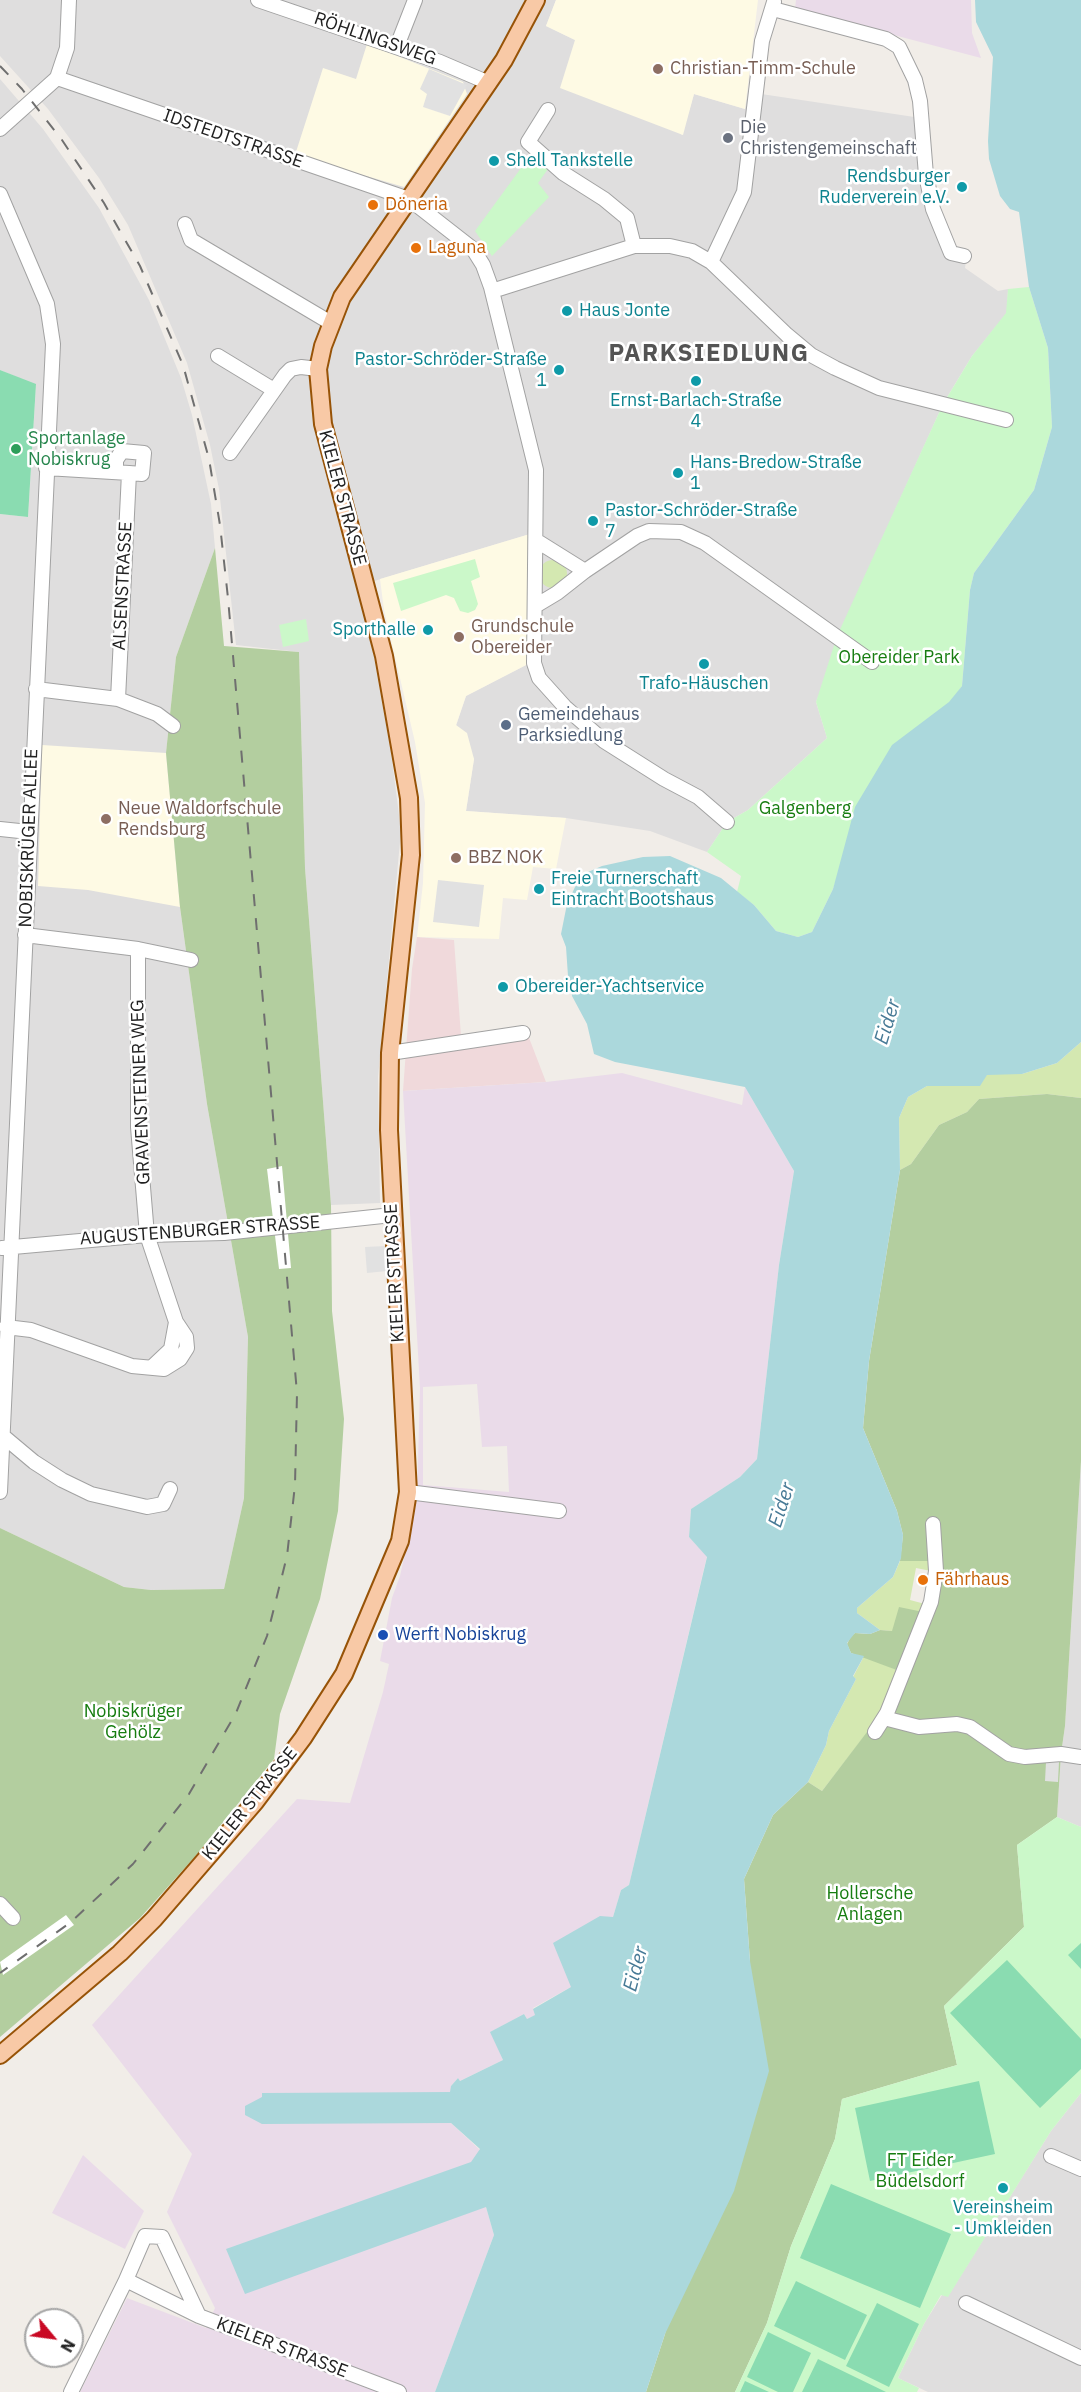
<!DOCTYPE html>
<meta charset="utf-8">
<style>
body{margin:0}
#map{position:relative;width:1081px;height:2392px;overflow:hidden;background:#f1ede8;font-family:"IBM Plex Sans",sans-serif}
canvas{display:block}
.north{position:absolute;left:24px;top:2308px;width:60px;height:60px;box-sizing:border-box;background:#fff;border:2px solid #a6a6a6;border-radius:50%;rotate:119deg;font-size:16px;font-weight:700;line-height:24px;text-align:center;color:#212121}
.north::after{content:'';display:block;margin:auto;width:21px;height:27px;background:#c90924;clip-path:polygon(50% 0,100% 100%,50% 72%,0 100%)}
</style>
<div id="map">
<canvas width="1081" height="2392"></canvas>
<div class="north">N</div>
</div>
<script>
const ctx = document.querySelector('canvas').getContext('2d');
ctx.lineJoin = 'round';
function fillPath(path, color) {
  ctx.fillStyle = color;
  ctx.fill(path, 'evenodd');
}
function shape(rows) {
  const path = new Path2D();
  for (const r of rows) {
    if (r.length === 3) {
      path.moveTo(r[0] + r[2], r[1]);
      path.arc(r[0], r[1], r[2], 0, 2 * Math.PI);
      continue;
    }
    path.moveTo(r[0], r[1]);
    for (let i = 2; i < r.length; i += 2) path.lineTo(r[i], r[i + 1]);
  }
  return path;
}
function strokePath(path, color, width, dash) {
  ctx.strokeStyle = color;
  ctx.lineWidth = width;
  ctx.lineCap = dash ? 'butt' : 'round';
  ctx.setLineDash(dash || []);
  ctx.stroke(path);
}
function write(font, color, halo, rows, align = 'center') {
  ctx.font = font + ' "IBM Plex Sans",sans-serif';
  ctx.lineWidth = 5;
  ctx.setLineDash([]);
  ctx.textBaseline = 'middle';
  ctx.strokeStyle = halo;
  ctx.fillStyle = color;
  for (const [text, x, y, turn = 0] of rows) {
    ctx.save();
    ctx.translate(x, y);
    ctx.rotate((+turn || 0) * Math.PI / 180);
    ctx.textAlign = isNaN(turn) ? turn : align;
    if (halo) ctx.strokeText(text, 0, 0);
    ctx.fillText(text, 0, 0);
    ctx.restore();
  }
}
fillPath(shape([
 [0,0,556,0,546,26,575,40,682,135,694,94,745,109,748,92,921,118,923,144,951,253,967,253,965,268,998,291,1008,289,1007,313,972,356,943,404,888,526,816,702,827,738,748,810,727,822,707,852,650,831,566,818,466,811,474,759,456,726,466,696,528,664,530,534,361,585,391,752,401,831,378,1077,380,1203,331,1205,305,868,299,652,236,645,219,489,210,445,187,363,128,225,99,178,48,109,0,56],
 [0,79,43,129,99,208,149,300,181,378,192,415,211,504,215,548,176,657,166,753,180,907,207,1104,248,1337,244,1498,224,1589,151,1590,124,1587,0,1528,0,514,28,517,36,385,0,370],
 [1081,1461,1081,1827,1057,1817,1061,1754,1065,1726],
 [1081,2093,1081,2392,928,2392,898,2378,924,2324,942,2295,948,2296,1051,2131]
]), '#dfdede');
fillPath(shape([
 [417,937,454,940,461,1036,526,1030,546,1082,403,1091,412,969]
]), '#f0d9db');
fillPath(shape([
 [796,0,971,0,972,33,981,58,795,9],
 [622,1073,742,1105,745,1087,794,1171,779,1265,757,1459,740,1477,691,1509,689,1537,707,1556,629,1885,621,1890,613,1917,571,1987,533,2008,536,2015,527,2019,524,2014,491,2032,503,2060,460,2081,458,2078,451,2086,451,2123,480,2150,486,2207,494,2235,435,2392,80,2392,127,2298,206,2328,215,2308,167,2212,192,2154,92,2025,297,1799,350,1803,383,1692,389,1664,380,1661,392,1598,400,1576,417,1500,420,1388,403,1091,546,1082],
 [477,1384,482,1447,507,1446,509,1492,423,1485,423,1387],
 [83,2155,144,2211,125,2249,52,2213]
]), '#eadbe9');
fillPath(shape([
 [556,0,758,0,745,109,694,94,683,135,560,88,575,40,546,26],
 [367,44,463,82,467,94,404,187,295,155,323,68,356,79],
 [530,534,528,664,466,696,456,725,467,733,474,759,466,811,566,818,556,869,533,867,527,900,503,898,499,939,417,937,423,883,425,803,415,742,384,610,380,579],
 [42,745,166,753,180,907,88,890,38,886]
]), '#fefae4');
fillPath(shape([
 [553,574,14],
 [1081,1042,1081,1098,1047,1094,979,1099,967,1112,939,1125,911,1164,900,1170,899,1118,908,1097,927,1086,979,1086,987,1074,1022,1074,1057,1063],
 [900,1561,931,1561,931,1571,916,1568,910,1600,925,1604,923,1612,892,1631,880,1630,857,1613,857,1608,893,1577],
 [864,1656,902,1672,871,1735,867,1733,822,1791,808,1782,826,1745,829,1731,856,1679,853,1677]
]), '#d4e8b1');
fillPath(shape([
 [215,548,224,646,299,652,305,868,331,1205,332,1311,344,1419,338,1511,320,1599,280,1714,274,1759,199,1852,140,1918,0,2037,0,1528,124,1587,151,1590,224,1589,244,1498,248,1337,207,1104,180,907,166,753,176,657],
 [1047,1094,1081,1098,1081,1461,1065,1726,1061,1754,1057,1817,1017,1845,1024,1927,944,2006,957,2065,842,2099,835,2139,791,2246,767,2323,735,2392,646,2392,665,2334,750,1961,744,1879,773,1815,808,1782,822,1791,867,1732,871,1735,902,1672,851,1653,847,1644,851,1636,855,1633,870,1634,880,1630,892,1631,899,1607,928,1613,937,1561,900,1561,903,1535,897,1511,863,1428,869,1361,900,1170,911,1164,939,1125,967,1112,979,1099]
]), '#b3ce9f');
fillPath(shape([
 [532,153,548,169,538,183,549,197,492,256,475,231],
 [1029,287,1048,348,1052,427,1034,490,974,573,970,590,962,686,842,863,833,889,812,932,798,937,776,931,754,905,737,892,741,876,707,852,727,822,748,810,827,738,816,702,837,636,943,404,972,356,1006,313,1008,289],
 [475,559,480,577,471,581,478,604,475,610,468,613,460,611,454,598,446,595,401,611,393,583],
 [306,619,309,641,283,647,279,625],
 [1057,1817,1081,1827,1081,2093,1051,2131,948,2297,941,2295,924,2324,898,2378,919,2388,917,2392,735,2392,767,2323,791,2246,835,2139,842,2099,957,2065,944,2006,1024,1927,1017,1845]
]), '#cbf8c9');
fillPath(shape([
 [0,370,36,384,28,517,0,514],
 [1081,1943,1081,1969,1068,1955],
 [1007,1960,1081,2039,1081,2069,1040,2108,950,2013],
 [979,2081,995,2154,870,2181,855,2108],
 [831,2184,951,2234,920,2308,800,2258],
 [796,2281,867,2315,845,2360,774,2326],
 [877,2303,919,2324,889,2387,846,2366],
 [768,2332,811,2353,793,2392,778,2392,747,2377],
 [818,2359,886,2392,802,2392],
 [745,2381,769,2392,740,2392]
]), '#8adcb1');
fillPath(shape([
 [429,69,467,85,450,116,423,107,427,94,420,89],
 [438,880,484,885,479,927,433,922],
 [386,1246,387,1271,367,1273,365,1247],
 [1046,1762,1059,1762,1058,1782,1045,1781]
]), '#e1e1e1');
fillPath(shape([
 [975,0,1081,0,1081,1042,1057,1063,1022,1074,987,1075,980,1086,927,1086,908,1097,899,1118,900,1170,869,1361,863,1428,897,1511,903,1535,901,1558,893,1577,857,1608,857,1613,880,1630,870,1634,855,1633,847,1643,851,1653,864,1656,853,1676,856,1679,829,1731,826,1745,808,1782,773,1815,744,1879,750,1961,769,2071,734,2191,665,2334,646,2392,435,2392,494,2235,486,2207,245,2294,226,2249,471,2162,480,2149,451,2123,262,2124,245,2115,245,2106,262,2097,262,2093,450,2092,451,2086,458,2078,460,2081,503,2060,490,2032,524,2014,527,2019,535,2015,533,2009,571,1987,553,1943,600,1916,613,1917,621,1890,629,1885,707,1557,689,1537,691,1509,740,1477,757,1459,779,1265,794,1171,745,1087,615,1062,594,1054,587,1024,572,996,571,985,566,985,565,977,568,976,566,947,561,934,567,904,575,887,588,872,602,866,643,857,670,856,721,878,754,905,776,931,798,937,812,932,833,889,855,807,892,745,949,702,962,686,970,590,974,573,1034,490,1052,427,1048,348,1029,287,1019,212,1010,209,1000,196,989,159,988,141,993,57,976,22]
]), '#abd8dc');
fillPath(shape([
 [282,1166,291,1268,279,1269,267,1169],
 [66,1915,74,1925,3,1975,0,1962]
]), '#fff');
const minor = shape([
 [258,0,440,62,489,83],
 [773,9,886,39,899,47,915,80,920,101,926,175,933,209,951,253,964,256],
 [397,46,415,0],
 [57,78,409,199,473,249,483,265,491,287,536,470,534,663,539,678,565,707,604,741,664,779,698,797,727,822],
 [548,110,528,142,563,173,604,199,627,218,634,246],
 [0,129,57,78,67,48,69,0],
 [0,194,47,304,53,344,0,1492],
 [185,224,191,240,331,323],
 [711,262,744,192,762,41,774,2],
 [492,291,634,246,670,246,692,251,711,262,787,335,811,355,835,368,879,388,1006,420],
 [218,356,274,390],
 [230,453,285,375,291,369,301,367,318,369],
 [46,468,129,473,118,699],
 [116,472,116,460,122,451,144,453,142,474,129,473],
 [585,571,637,536,649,531,681,532,705,543,872,662],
 [537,605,557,593,585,571,537,541],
 [36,689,118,699,157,714,173,726],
 [0,829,29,832],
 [138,949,191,960],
 [390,1053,523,1033],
 [2,1248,147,1235,224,1233,392,1215],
 [6,1327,31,1330,132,1366,164,1369,180,1359,187,1348,186,1337,176,1322,147,1235,138,1127,138,949,25,935],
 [153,1366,171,1349,176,1322],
 [3,1436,34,1462,62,1480,91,1494,147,1507,163,1504,170,1489],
 [408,1492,559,1511],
 [884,1718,919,1727,957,1724,970,1727,1009,1754,1025,1757,1061,1754,1081,1757],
 [875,1732,887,1713,931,1602,936,1571,933,1524],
 [0,1904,13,1918],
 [1051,2156,1081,2169],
 [126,2280,145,2236,162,2237,199,2316],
 [966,2303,1081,2358],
 [71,2392,126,2280,199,2316,399,2392]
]);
const major = shape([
 [0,2055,120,1953,154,1919,255,1802,303,1738,344,1674,400,1541,408,1492,389,1130,390,1053,411,855,409,798,384,656,323,424,318,369,323,346,342,297,504,60,536,0]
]);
strokePath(minor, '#a2a2a2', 16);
strokePath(major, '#975307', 20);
strokePath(minor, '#fff', 14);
strokePath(major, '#f8c9a6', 16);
strokePath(shape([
 [0,66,22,89,62,140,104,203,140,266,183,365,209,459,220,525,228,598,297,1393,295,1485,287,1556,267,1636,236,1713,189,1794,133,1864,71,1922,0,1973]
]), '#6f6f6f', 2, [12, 12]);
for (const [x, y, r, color] of [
 [658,69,6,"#8d6e63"],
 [728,138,6,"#6b7280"],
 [494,161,6,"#0f9aa8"],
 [962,187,6,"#0f9aa8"],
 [373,205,6,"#e8710a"],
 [416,248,6,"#e8710a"],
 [567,311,6,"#0f9aa8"],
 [559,370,6,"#0f9aa8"],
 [696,381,6,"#0f9aa8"],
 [16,449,6,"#2e9e5b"],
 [678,473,6,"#0f9aa8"],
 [593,521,6,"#0f9aa8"],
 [428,630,6,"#0f9aa8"],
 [459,637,6,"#8d6e63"],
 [704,664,6,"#0f9aa8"],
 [506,725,6,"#5c6f8a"],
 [106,819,6,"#8d6e63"],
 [456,858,6,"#8d6e63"],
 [539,889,6,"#0f9aa8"],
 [503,987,6,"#0f9aa8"],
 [923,1580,6,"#e8710a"],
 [383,1635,6,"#1a4fb4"],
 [1003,2188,6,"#0f9aa8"]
]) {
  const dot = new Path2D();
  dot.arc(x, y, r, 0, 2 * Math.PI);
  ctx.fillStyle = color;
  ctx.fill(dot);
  strokePath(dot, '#fff', 2);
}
write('18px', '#212121', '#fff', [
 ["RÖHLINGSWEG",375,39,19],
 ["IDSTEDTSTRASSE",233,139,19],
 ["KIELER STRASSE",342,498,75],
 ["ALSENSTRASSE",123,586,-87],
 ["NOBISKRÜGER ALLEE",29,838,-88],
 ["GRAVENSTEINER WEG",141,1092,-92],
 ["AUGUSTENBURGER STRASSE",200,1231,-4],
 ["KIELER STRASSE",395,1273,-93],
 ["KIELER STRASSE",250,1804,-51],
 ["KIELER STRASSE",282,2348,21]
]);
write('18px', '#785e54', '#fff', [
 ["Christian-Timm-Schule",670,69],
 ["Grundschule",471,627],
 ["Obereider",471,648],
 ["Neue Waldorfschule",118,809],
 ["Rendsburg",118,830],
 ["BBZ NOK",468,858]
], 'left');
write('18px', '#5b616d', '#fff', [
 ["Die",740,128],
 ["Christengemeinschaft",740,149]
], 'left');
write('18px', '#0d838f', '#fff', [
 ["Shell Tankstelle",506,161],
 ["Rendsburger",950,177,"right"],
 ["Ruderverein e.V.",950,198,"right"],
 ["Haus Jonte",579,311],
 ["Pastor-Schröder-Straße",547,360,"right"],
 ["1",547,381,"right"],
 ["Ernst-Barlach-Straße",696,401,"center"],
 ["4",696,422,"center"],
 ["Hans-Bredow-Straße",690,463],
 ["1",690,484],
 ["Pastor-Schröder-Straße",605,511],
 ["7",605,532],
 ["Sporthalle",416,630,"right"],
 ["Trafo-Häuschen",704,684,"center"],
 ["Freie Turnerschaft",551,879],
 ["Eintracht Bootshaus",551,900],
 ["Obereider-Yachtservice",515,987],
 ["Vereinsheim",1003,2208,"center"],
 ["- Umkleiden",1003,2229,"center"]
], 'left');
write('18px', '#c56008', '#fff', [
 ["Döneria",385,205],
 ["Laguna",428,248],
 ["Fährhaus",935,1580]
], 'left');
write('18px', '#27864d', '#fff', [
 ["Sportanlage",28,439],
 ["Nobiskrug",28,460]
], 'left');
write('18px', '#177d11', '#fff', [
 ["Obereider Park",899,658],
 ["Galgenberg",805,809],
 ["Nobiskrüger",133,1712],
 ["Gehölz",133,1733],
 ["Hollersche",870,1894],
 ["Anlagen",870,1915],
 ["FT Eider",920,2161],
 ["Büdelsdorf",920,2182]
]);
write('18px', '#4e5e75', '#fff', [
 ["Gemeindehaus",518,715],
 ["Parksiedlung",518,736]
], 'left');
write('18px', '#164399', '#fff', [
 ["Werft Nobiskrug",395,1635]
], 'left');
write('italic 20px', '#477a96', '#fff', [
 ["Eider",888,1022,-73],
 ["Eider",782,1505,-72],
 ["Eider",636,1969,-75]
]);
ctx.letterSpacing = '1.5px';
write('bold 24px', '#545454', '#fff', [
 ["PARKSIEDLUNG",709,354]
]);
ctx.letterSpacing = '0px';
</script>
